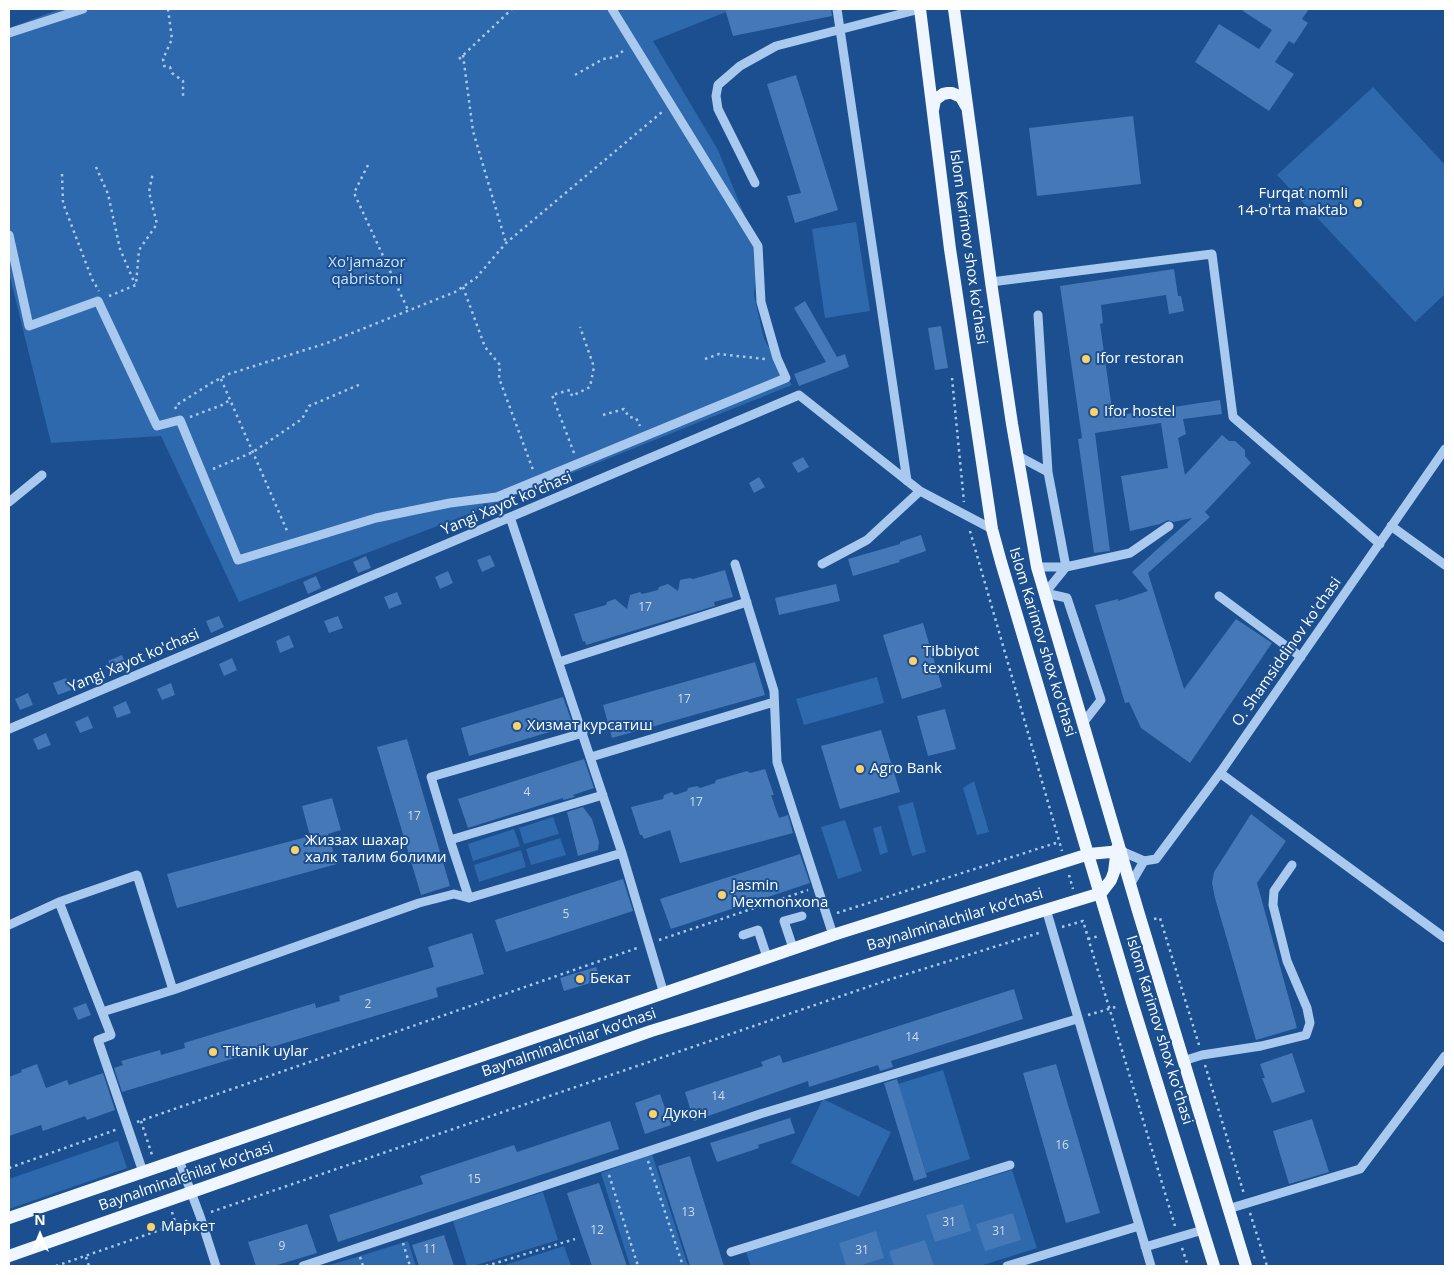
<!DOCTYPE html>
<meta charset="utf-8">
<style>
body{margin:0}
#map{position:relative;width:1454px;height:1275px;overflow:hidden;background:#1b4f8f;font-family:"Open Sans",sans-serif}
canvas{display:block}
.frame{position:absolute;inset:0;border:10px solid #fff;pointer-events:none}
.north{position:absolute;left:15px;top:1210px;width:50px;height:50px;-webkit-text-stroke:4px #1b4f8f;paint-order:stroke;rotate:0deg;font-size:14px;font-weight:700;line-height:20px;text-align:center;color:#fff}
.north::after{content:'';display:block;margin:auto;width:18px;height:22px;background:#fff;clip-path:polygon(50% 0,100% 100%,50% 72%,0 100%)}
</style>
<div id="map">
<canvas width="1454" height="1275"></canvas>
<div class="frame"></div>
<div class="north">N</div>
</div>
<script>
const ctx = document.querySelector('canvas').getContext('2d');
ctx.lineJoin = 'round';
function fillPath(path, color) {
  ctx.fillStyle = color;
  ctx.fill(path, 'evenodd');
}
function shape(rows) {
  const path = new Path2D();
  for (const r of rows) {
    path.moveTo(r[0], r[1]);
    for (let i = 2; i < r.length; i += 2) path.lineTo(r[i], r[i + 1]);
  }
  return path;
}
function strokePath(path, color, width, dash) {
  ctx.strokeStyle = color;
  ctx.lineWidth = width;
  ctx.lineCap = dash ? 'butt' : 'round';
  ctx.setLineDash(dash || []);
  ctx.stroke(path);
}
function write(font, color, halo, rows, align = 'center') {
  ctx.font = font + ' "Open Sans",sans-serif';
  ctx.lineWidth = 4;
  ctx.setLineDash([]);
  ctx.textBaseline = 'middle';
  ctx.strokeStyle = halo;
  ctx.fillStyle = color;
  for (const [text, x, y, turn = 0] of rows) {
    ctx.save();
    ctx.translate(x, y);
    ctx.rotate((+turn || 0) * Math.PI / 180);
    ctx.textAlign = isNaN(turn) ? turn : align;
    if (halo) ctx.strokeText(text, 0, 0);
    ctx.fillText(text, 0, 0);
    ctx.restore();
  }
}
fillPath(shape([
 [60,9,725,9,726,12,653,41,718,150,758,249,754,295,764,339,792,385,500,502,239,602,161,436,51,443,9,273,9,28],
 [1373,87,1445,165,1445,294,1415,322,1277,175],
 [856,222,870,311,825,318,812,229],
 [877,677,884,703,804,725,796,699],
 [974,781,989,832,977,835,963,788],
 [913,802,926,852,912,856,898,806],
 [553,817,559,834,524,844,519,828],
 [845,820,862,871,838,879,821,827],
 [881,826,888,852,880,855,873,828],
 [514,829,520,846,473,861,468,844],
 [560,838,566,855,531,865,526,849],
 [521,850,526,867,479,882,474,865],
 [943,1070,970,1159,926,1173,898,1084],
 [823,1099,891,1132,859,1197,791,1163],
 [118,1141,127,1168,9,1209,9,1179],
 [652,1154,688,1266,630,1266,601,1173],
 [1012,1170,1037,1248,980,1266,751,1266,746,1252],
 [543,1192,558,1240,473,1266,467,1266,453,1221],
 [408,1241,416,1266,326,1266,354,1258],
 [564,1246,571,1266,502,1266]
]), '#2e69ad');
fillPath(shape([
 [725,9,831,9,832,16,733,36],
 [1240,9,1309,9,1302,19,1308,23,1294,44,1289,41,1275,62,1294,74,1269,111,1195,62,1219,24,1259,49,1272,30],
 [796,75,838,210,795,223,787,196,801,193,767,84],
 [1133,116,1141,184,1037,196,1029,128],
 [1174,269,1178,296,1181,296,1184,311,1169,314,1166,295,1101,305,1103,323,1100,324,1113,416,1220,400,1222,414,1183,419,1186,434,1178,438,1185,475,1222,435,1229,441,1235,441,1245,450,1245,456,1251,463,1205,512,1210,517,1148,573,1184,689,1236,619,1272,643,1190,763,1141,728,1129,702,1125,703,1095,605,1118,599,1118,601,1148,591,1132,572,1192,518,1173,522,1168,520,1160,524,1130,531,1121,476,1168,468,1161,423,1095,433,1110,551,1094,553,1078,439,1082,438,1060,286],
 [805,301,837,357,845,354,849,367,799,386,794,374,826,362,794,308],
 [941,326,948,368,935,370,928,328],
 [803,457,809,467,798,473,792,463],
 [759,477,765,487,754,493,749,483],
 [921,535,926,551,899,560,900,562,853,576,848,559,900,544,900,542],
 [490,555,495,566,482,572,477,560],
 [366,556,371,568,358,573,353,562],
 [725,570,733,597,714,602,715,606,586,645,585,641,583,642,574,614,606,605,607,602,615,599,627,609,630,595,640,592,642,594,658,590,659,587,668,584,678,591,680,580,690,578,693,579],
 [448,571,453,583,440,589,435,577],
 [316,576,321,588,308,594,303,582],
 [836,584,840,601,779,615,775,598],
 [397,592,402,604,389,609,384,597],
 [219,616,224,627,211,633,206,621],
 [338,616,343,628,329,633,324,621],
 [923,623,942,687,902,699,883,635],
 [289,635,294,647,280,653,276,641],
 [122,655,127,667,114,672,108,661],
 [232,658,237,670,224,676,219,664],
 [755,662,765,695,612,738,603,705],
 [66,678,71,690,58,695,53,683],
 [171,683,175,695,162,700,157,689],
 [28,693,33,705,20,710,15,699],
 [563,697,573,725,469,756,461,728],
 [126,701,131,713,117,718,113,707],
 [945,709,956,749,928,756,917,716],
 [88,716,93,728,80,733,75,722],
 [881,730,900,792,840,809,821,746],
 [46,733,51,745,38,750,33,739],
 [407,739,450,886,421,895,377,747],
 [584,759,594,788,573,795,575,797,563,800,563,798,468,828,458,799],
 [765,769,774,795,771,795,779,818,788,815,793,833,680,863,670,830,644,839,642,835,640,835,631,807,663,799,664,795,672,792,675,795,687,791,688,788,697,786,700,788,715,783,716,780,747,771,750,773],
 [332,798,341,830,328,834,337,864,177,908,167,874,310,836,302,806],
 [583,807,592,819,599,842,598,850,578,856,567,812],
 [1251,814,1286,841,1257,883,1297,1028,1256,1040,1215,898,1212,883,1214,872],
 [800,854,810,883,671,929,660,899],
 [623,879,633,911,506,952,495,920],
 [472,933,484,974,436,988,438,997,122,1092,114,1068,123,1065,121,1061,160,1050,161,1055,185,1048,184,1043,315,1003,316,1008,340,1001,339,996,434,967,428,947],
 [596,967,600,980,564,991,560,978],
 [1014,989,1023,1019,891,1061,893,1067,880,1071,878,1065,809,1087,808,1081,694,1121,685,1092,763,1066,761,1062,780,1055,783,1063],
 [86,1003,91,1015,78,1020,73,1008],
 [1292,1053,1305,1092,1272,1103,1262,1078,1265,1078,1260,1064],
 [37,1064,46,1088,67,1080,69,1085,103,1073,115,1110,87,1120,85,1116,43,1131,41,1125,9,1136,9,1077,22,1072,21,1070],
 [1056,1064,1100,1213,1066,1223,1023,1073],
 [897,1079,927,1177,914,1181,884,1083],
 [660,1094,671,1125,645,1134,635,1103],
 [790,1118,795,1133,758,1145,759,1148,717,1162,710,1143],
 [1312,1119,1329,1172,1289,1184,1273,1131],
 [610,1121,619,1149,338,1242,329,1215,423,1184,420,1176,514,1145,517,1152],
 [690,1156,694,1170,724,1266,690,1266,658,1166],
 [599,1183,627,1266,592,1266,572,1208,567,1193],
 [963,1204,971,1231,935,1242,926,1215],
 [1013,1213,1021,1240,985,1251,976,1224],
 [307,1224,317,1253,274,1266,256,1266,248,1242],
 [876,1231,884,1258,858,1266,846,1266,839,1243],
 [444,1235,454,1266,419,1266,412,1245],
 [925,1240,934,1266,894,1266,889,1251]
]), '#4478b7');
strokePath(shape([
 [168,9,172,39,163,59,164,66,170,67,172,73,183,81,183,97],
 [463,55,473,131,506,243],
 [459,59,512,9],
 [575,75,603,59,616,57,624,50],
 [368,165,354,193,408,310],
 [96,167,108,194,120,249,135,284],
 [62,174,63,203,92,279,99,291],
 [463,287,485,347,500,365,499,378,533,470],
 [109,296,136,285,139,250,157,224,149,192,152,177,154,173],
 [705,359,719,354,765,359],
 [952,378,964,502],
 [221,379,288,533],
 [176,409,175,406,213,382,229,374,327,343,455,292,476,278,506,243,662,112],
 [603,415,624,409,629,417,636,418,640,426],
 [190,417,222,405,230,400],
 [574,453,552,395,570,390,572,396,590,387,594,367,580,327],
 [213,469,253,452,302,419,309,406,361,384],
 [970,531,1062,851],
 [1069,875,1073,889],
 [837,913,1059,842],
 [1154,919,1160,918,1199,1045],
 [1062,927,1083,921,1175,1226],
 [1088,939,1099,936],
 [659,940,808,890],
 [1088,1015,1119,1006],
 [1205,1065,1244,1194],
 [141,1121,152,1155],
 [137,1122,640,947],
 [648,1161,683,1266],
 [9,1168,118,1129],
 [609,1175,638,1266],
 [172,1212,176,1225],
 [211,1212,888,980,1042,932],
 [1250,1213,1267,1266],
 [403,1243,410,1266],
 [1182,1248,1188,1266],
 [86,1257,89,1266],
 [360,1257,363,1266],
 [56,1266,189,1220],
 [486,1266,575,1239]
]), '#a9c9ee', 2.5, [2.5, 4]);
strokePath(shape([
 [837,9,907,481],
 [9,33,83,9],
 [755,183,718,109,716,96,718,85,740,66,776,46,920,9],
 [9,235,29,326,98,301,157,426,180,420,238,560,376,518,450,503,497,497,786,378,777,358,761,302,758,246,612,9],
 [991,282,1212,254,1233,417,1380,544],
 [1038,315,1048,472],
 [1018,456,1048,472,1066,567,1045,593,1067,598,1101,700,1083,723],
 [9,502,42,475],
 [510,517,622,853,664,994],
 [1391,526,1445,565],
 [735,564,774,691,777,762,833,935],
 [822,564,867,540,920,491],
 [1037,567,1066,567,1130,553,1169,526],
 [1219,596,1301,657],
 [559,662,747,602],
 [9,729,799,395,920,491,992,529],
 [591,757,774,702],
 [1220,773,1445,938],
 [450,840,431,777,583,733],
 [1121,851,1144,861,1130,885],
 [1144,861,1156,859,1220,773,1445,449],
 [469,898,450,840,603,795],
 [59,902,102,1012,173,990,419,903,454,894,469,898,622,853],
 [1046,909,1151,1266],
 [9,925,59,902,137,875,173,990],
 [743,935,758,930,767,957],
 [793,948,784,921,802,916],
 [102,1012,111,1035,98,1040,143,1172],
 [1183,1061,1202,1055,1261,1046,1306,1035,1310,1023,1307,1008,1287,961,1273,905,1274,891,1292,865],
 [179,1160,200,1216,216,1266],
 [1228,1209,1360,1169,1445,1056],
 [1145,1247,1203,1230],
 [731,1252,1010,1165],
 [303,1266,760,1114,1077,1019],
 [1007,1266,1139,1226]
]), '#a9c9ee', 9);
strokePath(shape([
 [920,9,950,249,992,529,1001,562,1132,1002,1214,1266],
 [954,9,991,282,1012,424,1037,567,1138,911,1246,1266],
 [933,110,935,100,943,94,948,93,952,93,961,97,966,106],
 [9,1218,833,935,1089,854,1121,851],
 [9,1256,651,1031,1101,893,1111,880,1114,872,1117,848]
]), '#f0f6ff', 12);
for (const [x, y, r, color] of [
 [1358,203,5,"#ffd166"],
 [1086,359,5,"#ffd166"],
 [1094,412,5,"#ffd166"],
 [913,661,5,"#ffd166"],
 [517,726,5,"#ffd166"],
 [860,769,5,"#ffd166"],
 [295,850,5,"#ffd166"],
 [722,895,5,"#ffd166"],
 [580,979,5,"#ffd166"],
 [213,1052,5,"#ffd166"],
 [653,1114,5,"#ffd166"],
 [151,1227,5,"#ffd166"]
]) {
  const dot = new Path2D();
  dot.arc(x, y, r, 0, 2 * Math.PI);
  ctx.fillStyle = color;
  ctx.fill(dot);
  strokePath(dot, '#1b4f8f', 2);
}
write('12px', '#d0dded', null, [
 ["17",645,608],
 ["17",684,700],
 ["4",527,793],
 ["17",696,803],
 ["17",414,817],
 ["5",566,915],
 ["2",368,1005],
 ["14",912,1038],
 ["14",718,1097],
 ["16",1062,1146],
 ["15",474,1180],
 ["13",688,1213],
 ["31",949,1223],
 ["12",597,1231],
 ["31",999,1232],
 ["9",282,1247],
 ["11",430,1250],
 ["31",862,1251]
]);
write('15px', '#fff', '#1b4f8f', [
 ["Furqat nomli",1348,194,"right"],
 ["14-oʻrta maktab",1348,211,"right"],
 ["Ifor restoran",1096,359],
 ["Ifor hostel",1104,412],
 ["Tibbiyot",923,652],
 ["texnikumi",923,669],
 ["Хизмат курсатиш",527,726],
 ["Agro Bank",870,769],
 ["Жиззах шахар",305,841],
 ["халк талим болими",305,858],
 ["Jasmin",732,886],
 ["Mexmonxona",732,903],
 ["Бекат",590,979],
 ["Titanik uylar",223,1052],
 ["Дукон",663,1114],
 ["Маркет",161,1227]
], 'left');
write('15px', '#fff', '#1b4f8f', [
 ["Islom Karimov shox ko'chasi",968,247,82],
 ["Yangi Xayot ko'chasi",507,504,-23],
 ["Islom Karimov shox ko'chasi",1042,642,73],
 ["O. Shamsiddinov ko'chasi",1287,652,-55],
 ["Yangi Xayot ko'chasi",134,661,-23],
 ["Baynalminalchilar ko’chasi",955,920,-17],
 ["Islom Karimov shox ko'chasi",1159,1030,73],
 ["Baynalminalchilar ko’chasi",569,1043,-19],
 ["Baynalminalchilar ko’chasi",186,1177,-19]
]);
write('15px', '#cfe3fa', '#1b4f8f', [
 ["Xo'jamazor",367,263],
 ["qabristoni",367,280]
]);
</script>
